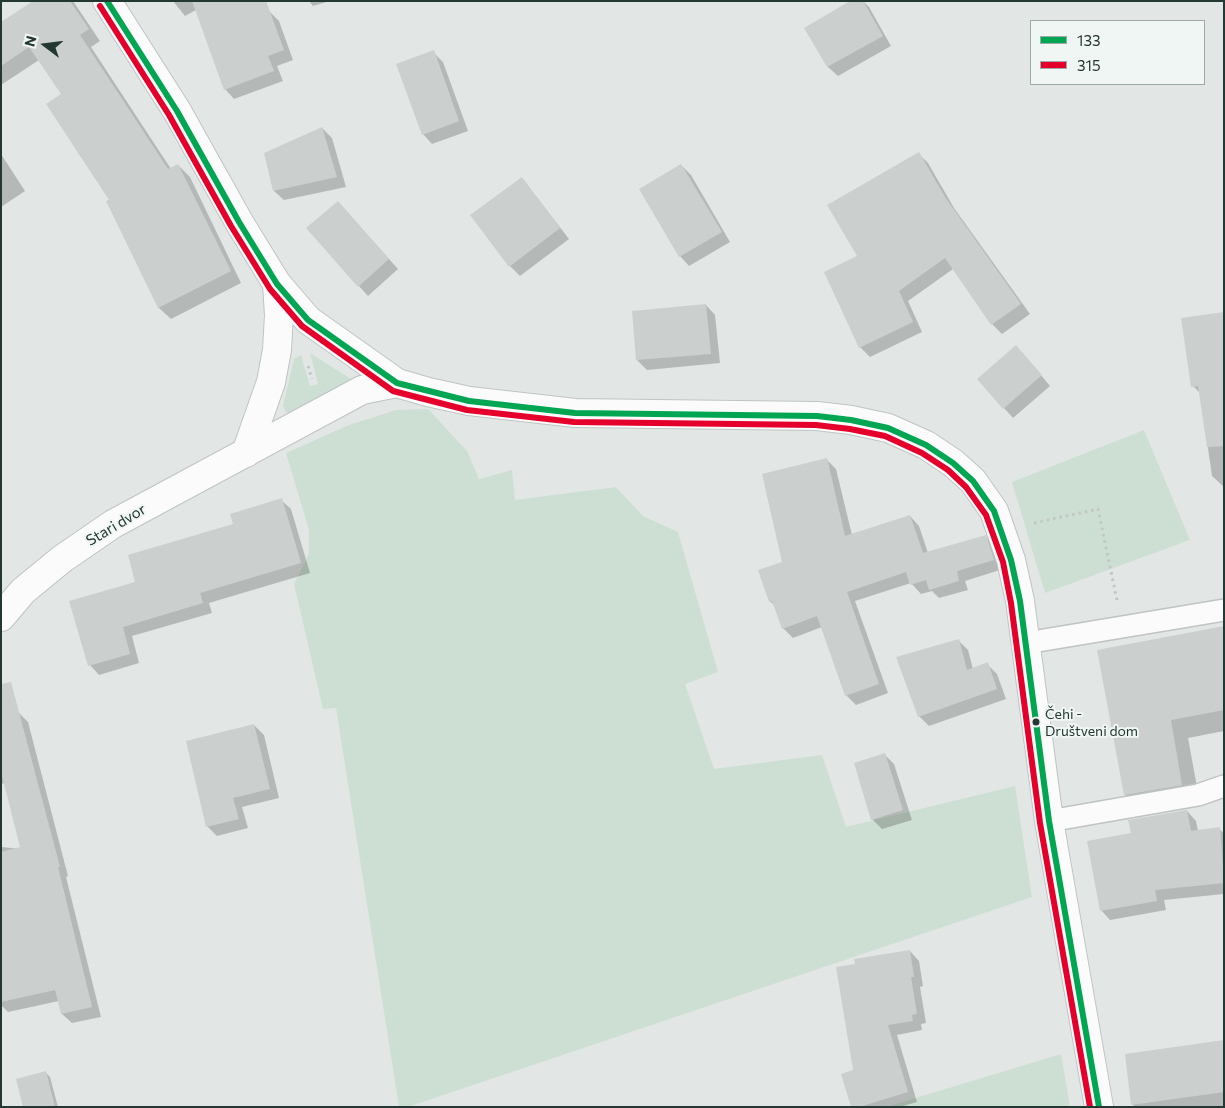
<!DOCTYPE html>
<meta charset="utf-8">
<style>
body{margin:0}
#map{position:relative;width:1225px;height:1108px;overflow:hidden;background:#e2e7e5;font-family:Commissioner,sans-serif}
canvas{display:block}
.frame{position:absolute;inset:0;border:2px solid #233833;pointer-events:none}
.legend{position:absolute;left:1030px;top:20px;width:175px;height:65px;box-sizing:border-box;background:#f0f6f4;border:1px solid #9eaaa7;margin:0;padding:6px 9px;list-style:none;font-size:15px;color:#233833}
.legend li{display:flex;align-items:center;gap:10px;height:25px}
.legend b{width:25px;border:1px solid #9eaaa7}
.north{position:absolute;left:20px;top:20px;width:50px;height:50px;-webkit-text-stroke:4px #f0f6f4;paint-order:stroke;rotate:285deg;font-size:14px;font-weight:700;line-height:20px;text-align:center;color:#233833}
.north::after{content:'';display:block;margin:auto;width:18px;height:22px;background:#233833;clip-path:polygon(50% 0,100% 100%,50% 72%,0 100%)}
</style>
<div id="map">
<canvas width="1225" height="1108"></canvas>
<div class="frame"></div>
<ul class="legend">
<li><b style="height:6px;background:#00a651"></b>133</li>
<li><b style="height:6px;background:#e4002b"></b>315</li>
</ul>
<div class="north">N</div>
</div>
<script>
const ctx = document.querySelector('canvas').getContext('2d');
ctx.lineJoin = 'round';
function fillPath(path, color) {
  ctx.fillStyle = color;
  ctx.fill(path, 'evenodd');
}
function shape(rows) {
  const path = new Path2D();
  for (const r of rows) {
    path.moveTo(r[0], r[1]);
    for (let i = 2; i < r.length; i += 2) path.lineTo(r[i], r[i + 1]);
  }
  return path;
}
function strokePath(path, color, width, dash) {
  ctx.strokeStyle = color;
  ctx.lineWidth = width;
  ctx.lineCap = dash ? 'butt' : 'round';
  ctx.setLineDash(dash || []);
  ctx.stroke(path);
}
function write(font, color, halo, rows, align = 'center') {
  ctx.font = font + ' Commissioner,sans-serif';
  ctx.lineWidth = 4;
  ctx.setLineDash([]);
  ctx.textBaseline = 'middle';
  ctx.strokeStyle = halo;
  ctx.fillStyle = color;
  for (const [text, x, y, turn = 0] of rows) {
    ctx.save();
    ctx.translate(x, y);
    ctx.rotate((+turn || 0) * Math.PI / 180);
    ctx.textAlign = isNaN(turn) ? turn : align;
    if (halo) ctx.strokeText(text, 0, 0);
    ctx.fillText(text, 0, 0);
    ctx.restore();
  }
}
fillPath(shape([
 [310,353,354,381,292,416,285,411,283,406,294,359,301,355,310,386,318,384],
 [428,409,467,451,479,479,512,470,515,500,616,487,643,516,678,532,718,672,685,684,714,769,822,755,846,827,1015,786,1032,897,408,1107,399,1107,336,708,323,709,294,584,309,554,309,530,286,453,349,425,396,410],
 [1144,430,1190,540,1045,593,1012,482],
 [1061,1054,1070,1107,886,1107]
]), '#cddfd3');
fillPath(shape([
 [35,1,73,1,100,41,91,47,171,169,178,165,190,177,241,283,171,319,159,308,133,256,135,255,62,94,39,60,1,85,1,24],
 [173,1,250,1,269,11,279,21,293,60,277,66,283,81,234,99,225,89,196,10,185,16],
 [309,1,330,1,313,6],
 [853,1,863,1,869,7,891,46,838,76,828,67,806,28],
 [433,52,443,62,468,131,432,144,423,134],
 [322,128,332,138,346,187,284,200,274,191],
 [1,154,25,191,1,207],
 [919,154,928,163,954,208,1030,314,1002,334,992,324,953,269,908,301,922,332,870,357,860,347],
 [681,165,691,175,730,242,689,266,680,256],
 [522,178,569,239,520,276,510,266],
 [347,212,398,269,368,296,359,286],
 [706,305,715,315,720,363,647,370,637,360,633,312],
 [1224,313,1224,487,1212,476,1200,393,1193,386],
 [1026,357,1050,386,1013,418,1004,408],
 [826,459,836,469,852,535,910,516,919,526,928,553,985,536,995,546,1003,569,965,581,968,590,939,598,932,591,921,594,911,583,855,601,888,693,856,705,846,695,822,627,793,638,783,628,776,607,770,601],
 [281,500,291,509,310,573,209,603,212,613,132,636,139,663,99,675,90,665,137,583,235,524],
 [1224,627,1224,731,1188,738,1200,803,1144,813,1125,795],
 [958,640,968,650,973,669,987,664,997,674,1006,699,929,726,919,716],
 [18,712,28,722,68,876,66,877,101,1017,72,1023,62,1014,59,1001,8,1012,1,1005,1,847,22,849,5,783,1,784,1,716],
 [254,725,264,735,279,798,242,807,248,828,217,836,207,826],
 [885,755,894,764,912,820,882,829,872,819],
 [1187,811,1196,821,1198,831,1219,829,1224,833,1224,894,1164,900,1166,910,1110,920,1101,910,1132,834],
 [910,951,919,961,923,986,920,987,926,1023,921,1024,922,1030,897,1035,917,1102,900,1107,852,1107,854,1071],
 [1224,1042,1224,1107,1135,1107,1132,1104],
 [46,1073,50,1077,58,1107,24,1107]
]), '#0003');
fillPath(shape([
 [33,1,70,1,89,29,80,35,168,169,178,164,231,271,158,308,106,201,109,200,46,104,61,94,29,47,1,66,1,22],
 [192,1,266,1,284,50,268,56,274,71,224,90],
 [850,1,863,1,883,36,827,67,804,28],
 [434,50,459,121,422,135,396,64],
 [322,127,337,177,273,191,264,153],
 [919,152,945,197,1021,304,991,325,945,258,899,291,913,322,859,348,824,272,857,256,827,205],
 [681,164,722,232,679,257,639,189],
 [522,177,560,228,509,267,470,215],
 [338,201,389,259,358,287,306,228],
 [706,304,711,354,636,360,632,311],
 [1224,312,1224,446,1207,447,1198,386,1191,387,1181,318],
 [1016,345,1042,375,1003,409,977,379],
 [827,458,845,536,910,515,923,553,986,535,994,560,957,571,959,581,929,590,926,580,910,585,906,572,847,592,879,684,845,696,817,616,782,629,772,601,769,602,758,570,782,562,762,474],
 [282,498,301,563,200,593,203,603,123,627,130,654,88,666,69,601,135,582,128,555,233,524,230,514],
 [1224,626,1224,710,1171,720,1182,785,1124,795,1097,650],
 [959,639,967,670,988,662,997,689,918,717,896,657],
 [11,682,60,867,58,867,92,1007,61,1014,55,990,1,1002,1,852,20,847,1,772,1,684],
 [254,724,270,789,233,798,239,819,206,827,186,741],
 [885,753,903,810,871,820,854,763],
 [1187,810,1191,831,1220,827,1224,883,1155,890,1157,901,1100,911,1087,841,1131,833,1128,820],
 [910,950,914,977,911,977,917,1014,912,1015,913,1021,888,1025,908,1092,859,1107,851,1107,841,1074,853,1070,836,967,855,964,854,959],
 [1224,1040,1224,1092,1131,1105,1125,1054],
 [46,1071,55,1107,23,1107,16,1079]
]), '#cbd0ce');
const lane = shape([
 [1026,643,1224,610],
 [1049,821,1198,795,1224,786]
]);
const street = shape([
 [246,453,271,382,277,350,279,315,277,284],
 [1,617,23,591,62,559,113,524,362,390,397,383]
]);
const secondary = shape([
 [107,1,177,111,239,222,277,284,308,320,397,383,428,392,469,401,575,413,817,416,851,420,888,428,926,445,953,463,973,481,994,511,1011,560,1020,601,1049,821,1099,1107]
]);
strokePath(lane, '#bfc4c2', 24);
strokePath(street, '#bfc4c2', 30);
strokePath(secondary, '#bfc5c2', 30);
strokePath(shape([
 [308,366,312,379],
 [1034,523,1098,509,1117,600]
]), '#c0c7c6', 3, [2.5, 4]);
strokePath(lane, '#fbfbfb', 21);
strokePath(street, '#fbfbfb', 28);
strokePath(secondary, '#fbfbfb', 28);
strokePath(shape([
 [107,1,177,111,239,222,277,284,308,320,397,383,469,401,575,413,817,416,851,420,888,428,926,445,953,463,973,481,994,511,1011,560,1020,601,1049,821,1099,1107]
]), '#00a651', 6);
strokePath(shape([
 [100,6,169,115,231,226,270,289,302,326,393,391,467,410,574,422,816,425,850,429,885,436,922,453,948,470,966,487,986,515,1003,562,1011,603,1040,823,1090,1107]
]), '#e4002b', 6);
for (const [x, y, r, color] of [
 [1036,722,4.5,"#233833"]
]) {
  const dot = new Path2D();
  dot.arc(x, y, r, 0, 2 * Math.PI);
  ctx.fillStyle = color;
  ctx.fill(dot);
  strokePath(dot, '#f0f6f4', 2);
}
write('14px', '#233833', '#f0f6f4', [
 ["Čehi -",1045,714],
 ["Društveni dom",1045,731]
], 'left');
write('15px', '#233833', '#f0f6f4', [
 ["Stari dvor",116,525,-31]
]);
</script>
